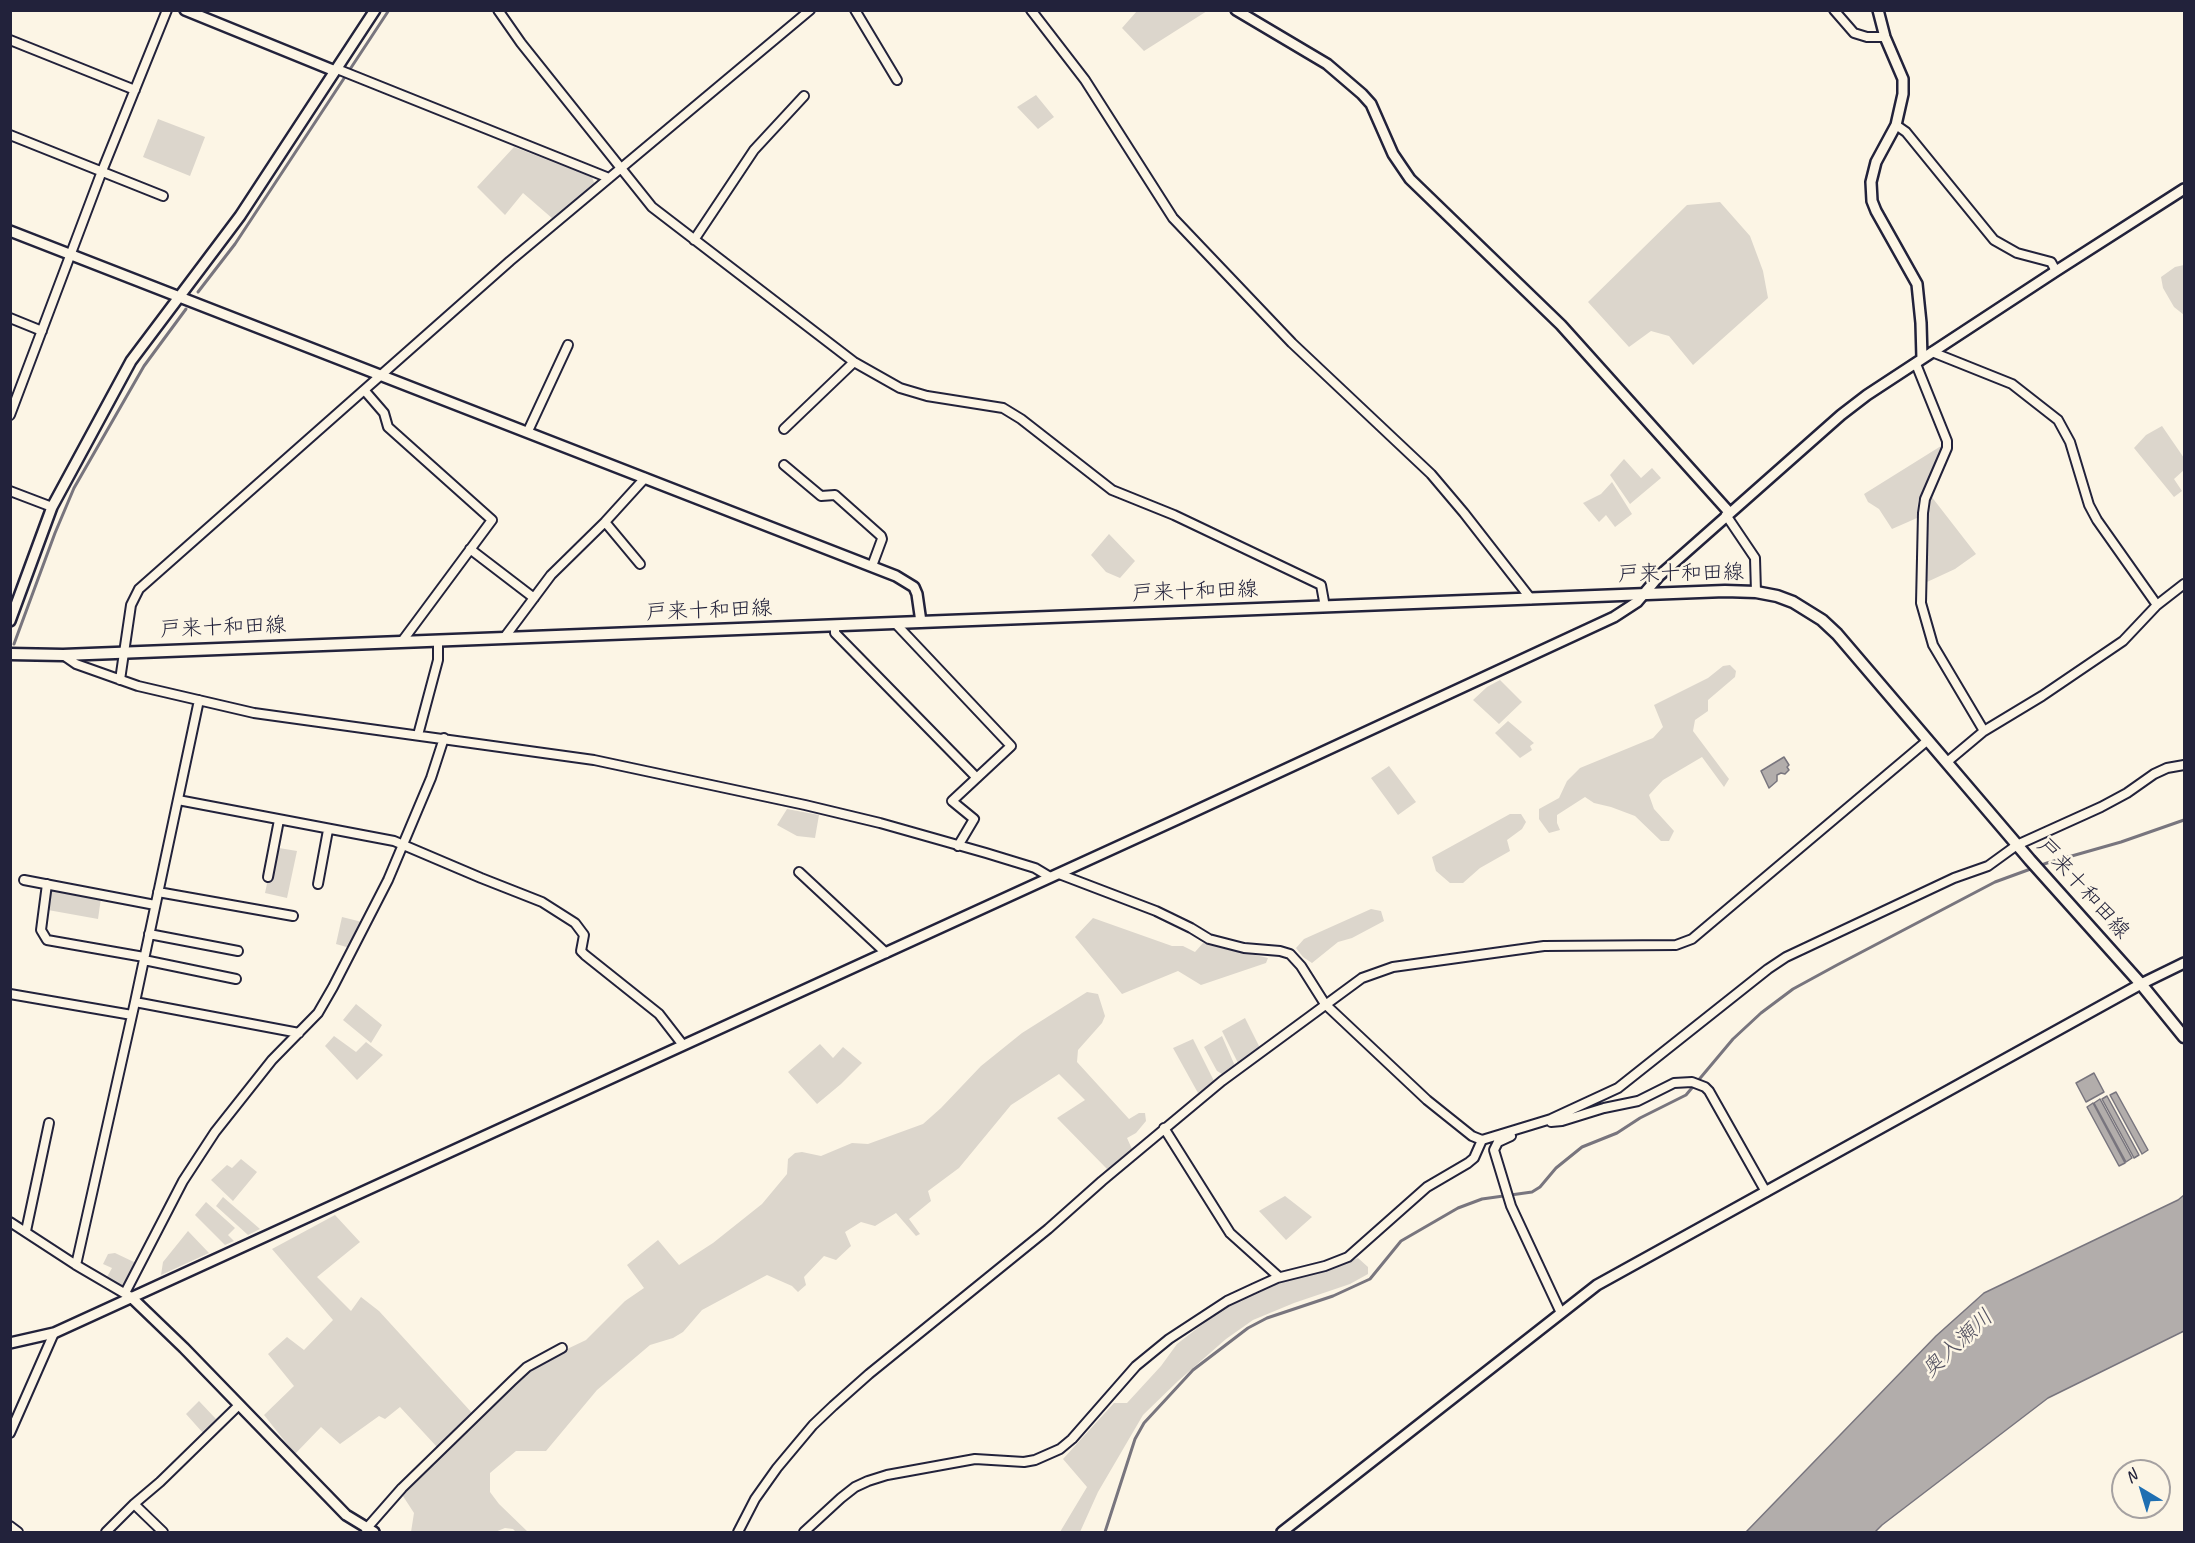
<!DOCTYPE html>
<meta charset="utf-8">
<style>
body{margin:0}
#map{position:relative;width:2195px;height:1543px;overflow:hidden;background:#fcf5e5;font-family:Caveat,sans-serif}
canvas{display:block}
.frame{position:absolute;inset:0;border:12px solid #22223b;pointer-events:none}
.north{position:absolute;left:2111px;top:1459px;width:60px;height:60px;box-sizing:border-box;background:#fcf5e5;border:2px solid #a5a1a1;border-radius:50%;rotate:322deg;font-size:16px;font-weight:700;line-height:24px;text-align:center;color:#22223b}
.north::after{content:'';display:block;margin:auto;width:21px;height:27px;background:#1f6fb2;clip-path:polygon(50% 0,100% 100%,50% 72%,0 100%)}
</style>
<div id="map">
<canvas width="2195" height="1543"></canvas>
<div class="frame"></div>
<div class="north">N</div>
</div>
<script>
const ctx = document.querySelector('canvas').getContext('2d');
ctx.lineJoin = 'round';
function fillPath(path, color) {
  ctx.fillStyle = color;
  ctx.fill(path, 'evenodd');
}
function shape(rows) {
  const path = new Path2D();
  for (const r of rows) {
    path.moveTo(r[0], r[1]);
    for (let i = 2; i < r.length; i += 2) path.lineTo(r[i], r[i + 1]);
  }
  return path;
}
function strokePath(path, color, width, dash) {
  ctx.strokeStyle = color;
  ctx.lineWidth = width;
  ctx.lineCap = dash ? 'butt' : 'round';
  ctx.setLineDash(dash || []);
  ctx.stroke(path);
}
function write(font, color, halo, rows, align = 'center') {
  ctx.font = font + ' Caveat,"Klee One",sans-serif';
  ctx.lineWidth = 5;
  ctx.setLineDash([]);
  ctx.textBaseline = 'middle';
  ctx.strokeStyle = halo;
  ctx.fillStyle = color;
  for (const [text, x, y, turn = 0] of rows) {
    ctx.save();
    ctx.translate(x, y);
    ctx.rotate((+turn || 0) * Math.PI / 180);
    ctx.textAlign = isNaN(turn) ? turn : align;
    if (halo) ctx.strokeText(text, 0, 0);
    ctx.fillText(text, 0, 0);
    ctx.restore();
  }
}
fillPath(shape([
 [1137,11,1137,10,1207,11,1144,51,1122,28],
 [1036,95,1054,117,1038,129,1017,107],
 [158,119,205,137,190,176,143,157],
 [514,147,592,177,595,185,553,219,523,193,505,215,477,187],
 [1720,202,1750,236,1763,271,1768,298,1693,365,1669,336,1651,331,1629,347,1588,302,1687,205],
 [2184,265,2184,315,2174,307,2163,288,2161,277,2175,267],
 [2162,426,2184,458,2184,470,2174,479,2182,491,2174,497,2134,448,2146,435],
 [1941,446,1942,450,1918,501,1917,518,1892,529,1879,509,1868,502,1864,494],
 [1624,459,1641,478,1652,468,1661,478,1630,504,1610,475],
 [1612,482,1632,514,1615,527,1606,515,1599,522,1583,503,1601,494],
 [1931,496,1976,554,1955,569,1927,582,1927,506],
 [1109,534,1135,561,1120,578,1106,572,1091,555],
 [1730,665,1736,671,1735,677,1708,700,1708,711,1695,720,1693,731,1729,779,1724,787,1702,757,1663,780,1649,795,1654,809,1674,831,1669,841,1661,841,1635,816,1611,807,1594,803,1585,797,1557,815,1557,823,1560,830,1549,833,1539,819,1539,809,1559,798,1567,781,1580,768,1653,738,1663,727,1654,705,1708,678,1723,666],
 [1500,680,1522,702,1499,724,1473,700,1487,687],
 [1508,721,1534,743,1530,746,1532,750,1520,758,1495,733],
 [1389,766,1416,802,1398,815,1371,778],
 [787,809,819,815,815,838,797,836,777,825],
 [1510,814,1521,814,1526,822,1522,829,1507,840,1510,851,1480,868,1463,883,1450,883,1436,871,1432,857],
 [279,848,297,851,287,898,265,893,268,879,272,880],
 [51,889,101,898,98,919,48,910],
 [1371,909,1381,911,1384,921,1352,938,1338,942,1312,963,1303,957,1296,948,1304,939],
 [342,917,362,922,350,948,336,944],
 [1093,918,1172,946,1183,946,1195,952,1203,943,1268,958,1266,963,1201,985,1178,971,1122,994,1075,937],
 [1087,992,1098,994,1105,1016,1102,1023,1078,1050,1077,1062,1129,1119,1139,1113,1145,1113,1146,1121,1136,1133,1127,1138,1132,1149,1107,1169,1057,1118,1085,1100,1059,1074,1011,1105,959,1168,928,1191,931,1201,909,1219,920,1234,916,1236,896,1213,875,1226,861,1222,845,1232,851,1246,836,1260,824,1256,804,1277,806,1285,798,1292,792,1286,767,1275,702,1310,683,1332,673,1338,650,1345,597,1390,546,1451,516,1451,490,1473,490,1492,499,1504,528,1532,516,1532,513,1529,505,1528,495,1532,411,1532,414,1513,401,1493,526,1372,542,1361,586,1340,625,1301,644,1288,627,1265,658,1240,679,1265,713,1243,762,1204,787,1174,788,1159,795,1153,802,1152,821,1156,852,1143,868,1144,923,1124,941,1108,981,1066,1022,1033],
 [356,1004,382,1025,371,1043,343,1020],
 [1245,1018,1260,1048,1238,1063,1222,1031],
 [334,1036,356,1052,366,1042,383,1055,357,1080,325,1046],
 [1222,1036,1235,1066,1222,1074,1217,1071,1204,1047],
 [1193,1039,1214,1081,1198,1093,1173,1048],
 [820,1044,833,1058,843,1047,862,1063,841,1084,817,1104,788,1072],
 [241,1159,257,1172,233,1201,211,1180,227,1165,232,1168],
 [1285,1196,1312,1217,1286,1240,1259,1211],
 [223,1197,260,1229,248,1235,216,1206],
 [206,1202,235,1228,228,1235,234,1241,225,1245,195,1215],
 [335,1215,360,1242,317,1277,351,1311,361,1297,379,1311,473,1414,437,1447,400,1407,385,1419,379,1416,340,1444,321,1427,295,1454,264,1415,294,1386,268,1354,287,1337,304,1350,333,1320,272,1249],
 [188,1231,209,1253,161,1275,163,1262],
 [115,1253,136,1263,124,1288,107,1277,112,1268,103,1264,108,1254],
 [1358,1258,1368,1267,1368,1274,1350,1284,1294,1303,1253,1320,1226,1339,1178,1381,1143,1415,1098,1492,1080,1532,1060,1532,1087,1487,1063,1459,1114,1403,1127,1403,1161,1366,1177,1344,1234,1300,1288,1280,1317,1274],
 [199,1401,216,1419,203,1433,186,1414]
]), '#dcd6cc');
const water = shape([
 [1784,757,1789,765,1787,767,1789,770,1785,774,1781,773,1777,775,1777,781,1769,788,1761,771,1784,757],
 [2094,1073,2104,1092,2086,1102,2076,1083,2094,1073],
 [2116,1092,2148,1150,2142,1154,2110,1095,2116,1092],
 [2107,1096,2139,1155,2134,1158,2102,1099,2107,1096],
 [2100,1099,2132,1158,2126,1162,2094,1103,2100,1099],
 [2093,1103,2125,1163,2119,1166,2087,1107,2093,1103],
 [2184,1195,2184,1331,2048,1398,1882,1525,1875,1532,1746,1532,1936,1336,1984,1293,2178,1200,2184,1195]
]);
fillPath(water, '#b2adab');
strokePath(water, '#78757e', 1.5);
strokePath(shape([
 [198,292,235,244,389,10],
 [14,644,55,533,74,488,144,366,186,309],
 [1105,1532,1135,1439,1144,1423,1193,1370,1248,1328,1267,1318,1333,1296,1370,1279,1401,1241,1458,1208,1482,1199,1532,1192,1540,1187,1556,1168,1582,1147,1617,1133,1640,1118,1686,1095,1733,1039,1761,1013,1793,989,1837,965,1995,882,2047,863,2121,842,2184,820]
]), '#78757e', 3);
const minor = shape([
 [498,10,521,43,652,207,854,362,900,388,927,396,1003,408,1021,419,1112,490,1174,515,1321,585,1325,607],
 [855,10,897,80],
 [1031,10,1085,80,1173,218,1292,343,1431,474,1464,513,1531,599],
 [1834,10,1854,33,1867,37,1885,37],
 [10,40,135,90],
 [337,69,609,178],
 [1896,125,1906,132,1994,240,2017,253,2051,262,2056,271],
 [10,135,163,196],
 [694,240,754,150,804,96],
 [10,318,42,331],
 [1932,352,2012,384,2058,420,2070,442,2089,505,2097,520,2157,605],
 [1916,364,1947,441,1947,448,1925,499,1923,513,1921,603,1933,645,1984,731],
 [365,391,384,413,388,427,492,520,403,640],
 [10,415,102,171,167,10],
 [784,429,854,362],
 [528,431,568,345],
 [784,465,821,496,835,495,881,536,882,539,872,566],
 [10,491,52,507],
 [1726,515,1755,558,1756,592],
 [605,522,640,564],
 [470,549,534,598],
 [895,623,1011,746,952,801,974,819,958,846],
 [835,626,835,633,977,778],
 [504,638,551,575,605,522,645,478],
 [63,655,76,664,138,686,254,713,594,760,805,805,880,823,986,853,1035,868,1050,877],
 [120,680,131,605,139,589,510,261,810,10],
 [418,735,438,660,438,640],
 [1947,762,1984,731,2042,696,2123,641,2157,605,2184,584],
 [178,800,394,841,481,878,542,902,575,923,584,935,581,951,585,955,659,1014,683,1045],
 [799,872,886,953],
 [1059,874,1156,911,1191,928,1209,939,1244,948,1280,951,1290,954,1301,966,1325,1004,1427,1100,1472,1136,1482,1140,1551,1119,1618,1088,1768,969,1786,957,1954,878,1988,866,2017,845,2101,807,2127,793,2154,774,2167,768,2184,765],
 [268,877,279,820],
 [24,880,155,905],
 [47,884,41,930,47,940,144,957],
 [318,884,328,830],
 [158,892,293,916],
 [149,934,238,951],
 [144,960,236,979],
 [10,994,132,1015],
 [135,1002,299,1033],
 [1551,1122,1562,1121,1604,1108,1638,1101,1674,1083,1692,1082,1705,1087,1709,1091,1766,1192],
 [1164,1128,1230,1233,1279,1277],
 [1511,1136,1498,1142,1494,1150,1511,1206,1561,1313],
 [10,1222,76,1265,129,1296],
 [26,1231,49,1123],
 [76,1265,135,1002,199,700],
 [125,1293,183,1181,215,1132,272,1060,318,1013,333,987,388,880,431,778,444,738],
 [10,1433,54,1333],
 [134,1504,163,1532],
 [10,1526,18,1532],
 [366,1529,402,1488,512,1381,527,1367,562,1348],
 [106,1532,134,1504,160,1482,239,1405],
 [738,1532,755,1499,777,1468,813,1425,833,1406,869,1374,1048,1229,1102,1181,1222,1081,1362,978,1393,967,1544,946,1676,945,1692,939,1928,740],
 [804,1532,841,1498,855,1487,868,1481,887,1475,975,1459,1024,1462,1035,1460,1060,1449,1072,1439,1136,1366,1169,1339,1227,1301,1255,1288,1277,1278,1325,1266,1348,1257,1427,1187,1468,1163,1474,1158,1482,1140]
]);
const tertiary = shape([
 [185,10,335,71],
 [1236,10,1327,64,1362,94,1371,104,1393,154,1410,179,1561,325,1729,512],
 [1878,10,1885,37,1903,79,1903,94,1896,125,1876,162,1871,182,1872,201,1876,211,1917,284,1921,323,1922,359],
 [10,231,896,576,914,587,917,594,921,622],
 [10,621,52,507,131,361,240,216,375,10],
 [131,1297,184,1348,346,1515,374,1532],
 [10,1343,54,1333,1178,819,1614,617,1637,602,1659,576,1841,415,1867,395,2056,271,2184,189],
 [1282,1532,1597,1285,2141,984,2184,963]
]);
const secondary = shape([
 [10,654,63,655,1725,591,1756,592,1777,596,1793,602,1822,620,1837,634,2030,860,2141,984,2184,1037]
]);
strokePath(minor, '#22223b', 12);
strokePath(tertiary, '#22223b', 14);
strokePath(secondary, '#22223b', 15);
strokePath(minor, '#fcf5e5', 8);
strokePath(tertiary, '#fcf5e5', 9);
strokePath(secondary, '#fcf5e5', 10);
write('21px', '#22223b', '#fcf5e5', [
 ["戸来十和田線",1681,574,-1],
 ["戸来十和田線",1195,592,-2],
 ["戸来十和田線",709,611,-2],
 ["戸来十和田線",223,628,-2],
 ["戸来十和田線",2083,889,48]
]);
write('italic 22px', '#545362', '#fcf5e5', [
 ["奥入瀬川",1958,1344,-43]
]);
</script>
